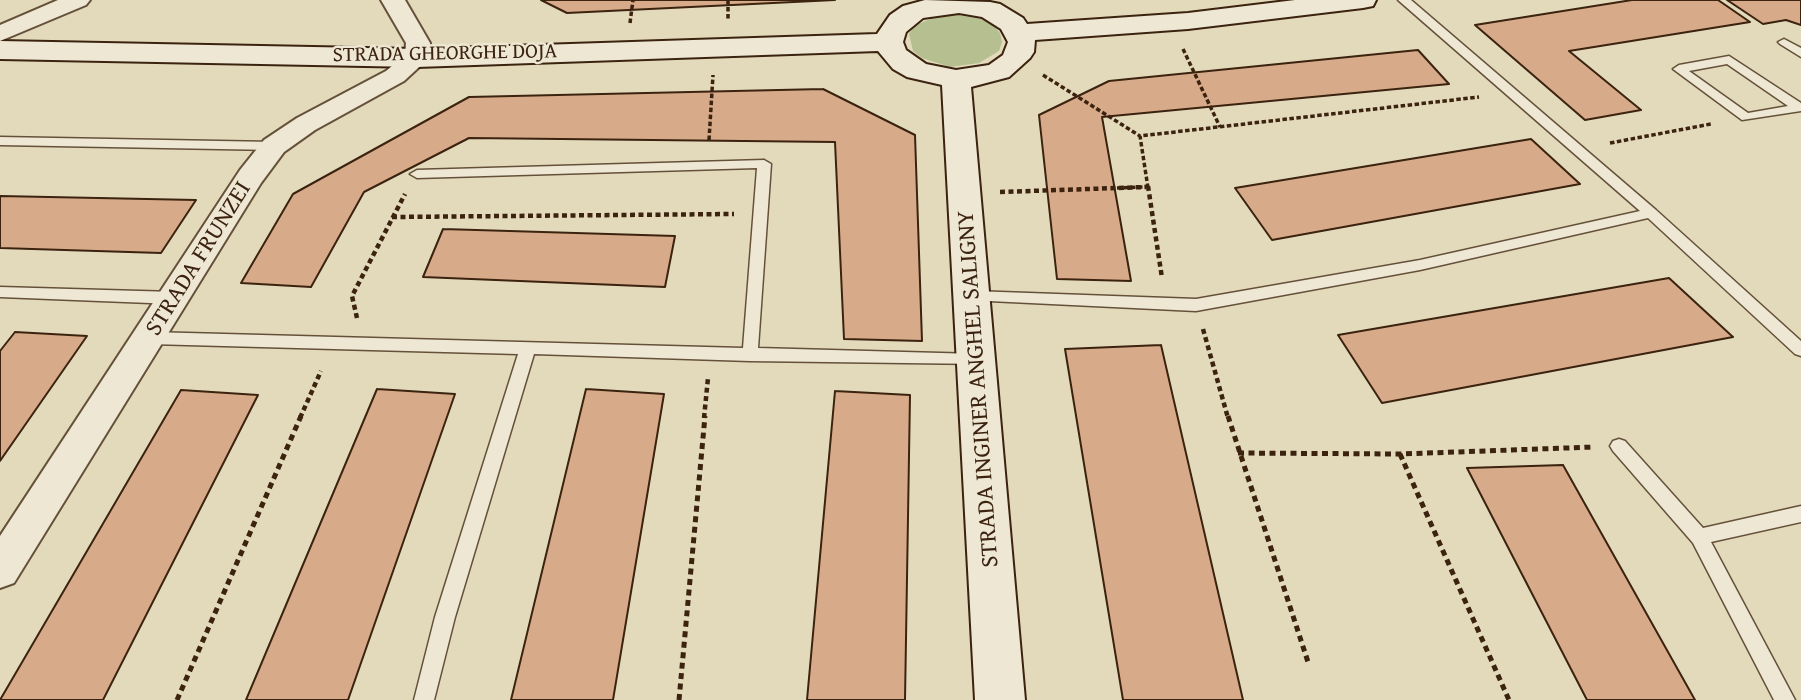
<!DOCTYPE html>
<style>
body{margin:0}
canvas{display:block;background:#e3dabc}
</style>
<canvas width="1801" height="700"></canvas>
<script>
const ctx = document.querySelector('canvas').getContext('2d');
ctx.lineJoin = 'round';
function fillPath(path, color) {
  ctx.fillStyle = color;
  ctx.fill(path, 'evenodd');
}
function shape(rows) {
  const path = new Path2D();
  for (const r of rows) {
    path.moveTo(r[0], r[1]);
    for (let i = 2; i < r.length; i += 2) path.lineTo(r[i], r[i + 1]);
  }
  return path;
}
function strokePath(path, color, width, dash) {
  ctx.strokeStyle = color;
  ctx.lineWidth = width;
  ctx.lineCap = dash ? 'butt' : 'round';
  ctx.setLineDash(dash || []);
  ctx.stroke(path);
}
function write(font, color, halo, rows, align = 'center') {
  ctx.font = font + ' "Gentium Book Plus",serif';
  ctx.lineWidth = 5;
  ctx.setLineDash([]);
  ctx.textBaseline = 'middle';
  ctx.strokeStyle = halo;
  ctx.fillStyle = color;
  for (const [text, x, y, turn = 0] of rows) {
    ctx.save();
    ctx.translate(x, y);
    ctx.rotate((+turn || 0) * Math.PI / 180);
    ctx.textAlign = isNaN(turn) ? turn : align;
    if (halo) ctx.strokeText(text, 0, 0);
    ctx.fillText(text, 0, 0);
    ctx.restore();
  }
}
fillPath(shape([
 [953,14,981,19,993,25,1000,33,1002,42,999,51,979,63,950,67,922,58,913,51,909,34,914,26,937,16]
]), '#b6bf8f');
const building = shape([
 [541,0,835,0,567,13,541,0],
 [1632,0,1718,0,1750,22,1569,51,1641,110,1585,120,1475,25,1632,0],
 [1727,0,1801,0,1801,25,1786,20,1763,24,1727,0],
 [1418,50,1449,84,1102,117,1131,281,1057,279,1039,115,1109,81,1418,50],
 [823,89,915,135,922,341,844,339,835,142,469,138,364,192,311,287,241,283,293,194,469,97,823,89],
 [1531,139,1580,184,1272,240,1235,188,1531,139],
 [0,196,196,200,161,253,0,248,0,196],
 [443,229,675,236,665,287,423,277,443,229],
 [1669,278,1733,337,1382,403,1338,335,1669,278],
 [15,332,87,336,0,461,0,351,15,332],
 [1161,345,1243,700,1123,700,1065,349,1161,345],
 [377,389,455,394,348,700,246,700,377,389],
 [586,389,664,394,613,700,511,700,586,389],
 [181,390,258,395,103,700,0,700,181,390],
 [835,391,910,395,905,700,807,700,835,391],
 [1563,465,1695,700,1587,700,1467,468,1563,465]
]);
fillPath(building, '#d7aa89');
strokePath(building, '#3b230f', 2);
const lane = shape([
 [1398,0,1411,0,1656,210,1801,341,1801,356,1795,354,1648,218,1420,270,1196,311,968,300,965,296,968,292,973,291,1196,299,1420,260,1640,211,1398,0],
 [1784,39,1801,48,1801,57,1780,44,1778,42,1784,39],
 [1729,56,1801,103,1801,111,1742,120,1673,69,1679,65,1729,56],
 [1727,64,1788,106,1748,113,1689,71,1727,64],
 [0,137,274,142,280,146,274,150,0,145,0,137],
 [764,160,771,164,758,348,977,354,983,356,985,360,983,364,750,361,534,354,455,617,434,700,414,700,435,617,518,354,150,344,142,338,150,332,743,348,757,168,417,178,410,174,417,170,764,160],
 [0,287,175,292,183,298,175,304,0,297,0,287],
 [1619,439,1625,441,1703,528,1801,506,1801,522,1711,542,1795,700,1774,700,1693,543,1613,451,1610,446,1613,441,1619,439]
]);
const street = shape([
 [58,0,90,0,86,5,0,41,0,25,58,0],
 [381,0,405,0,430,43,429,58,404,81,315,130,284,152,261,183,14,583,0,588,0,536,240,170,264,140,297,118,386,71,405,55,406,43,381,0]
]);
const secondary = shape([
 [925,0,990,2,1000,4,1023,18,1027,24,1188,13,1295,0,1376,0,1373,6,1363,8,1188,29,1035,40,1034,52,1030,58,1009,77,971,87,1025,700,975,700,942,85,907,77,893,69,878,51,417,67,0,59,0,41,417,49,877,34,890,15,903,6,925,0],
 [959,13,982,17,1001,29,1008,42,1003,55,989,65,956,70,926,64,906,50,903,42,906,32,923,18,959,13]
]);
strokePath(lane, '#65513a', 3);
strokePath(street, '#65513a', 4);
strokePath(secondary, '#3b230f', 4);
strokePath(shape([
 [728,0,728,20],
 [630,23,633,0],
 [1183,49,1220,127],
 [1043,75,1140,136],
 [709,140,713,75],
 [1610,143,1711,124],
 [1117,188,1146,187],
 [1148,188,1140,136,1479,97]
]), '#3b230f', 3.5, [4.5, 2.5]);
strokePath(shape([
 [1148,186,1162,278],
 [1000,192,1146,187],
 [392,217,734,214],
 [357,318,352,296,405,194],
 [1203,329,1228,418],
 [300,418,321,371],
 [704,418,708,378]
]), '#3b230f', 4.5, [5, 3.5]);
strokePath(shape([
 [1228,416,1308,662],
 [1238,453,1400,454,1594,447],
 [1400,454,1509,700],
 [177,700,301,416],
 [679,700,705,416]
]), '#3b230f', 5, [6, 4.5]);
fillPath(lane, '#ede7d3');
fillPath(street, '#ede7d3');
fillPath(secondary, '#ede7d3');
write('21px', '#3b230f', '#ede7d3', [
 ["STRADA GHEORGHE DOJA",445,54,-1]
]);
write('24px', '#3b230f', '#ede7d3', [
 ["STRADA FRUNZEI",199,259,-58],
 ["STRADA INGINER ANGHEL SALIGNY",979,389,-94]
]);
</script>
